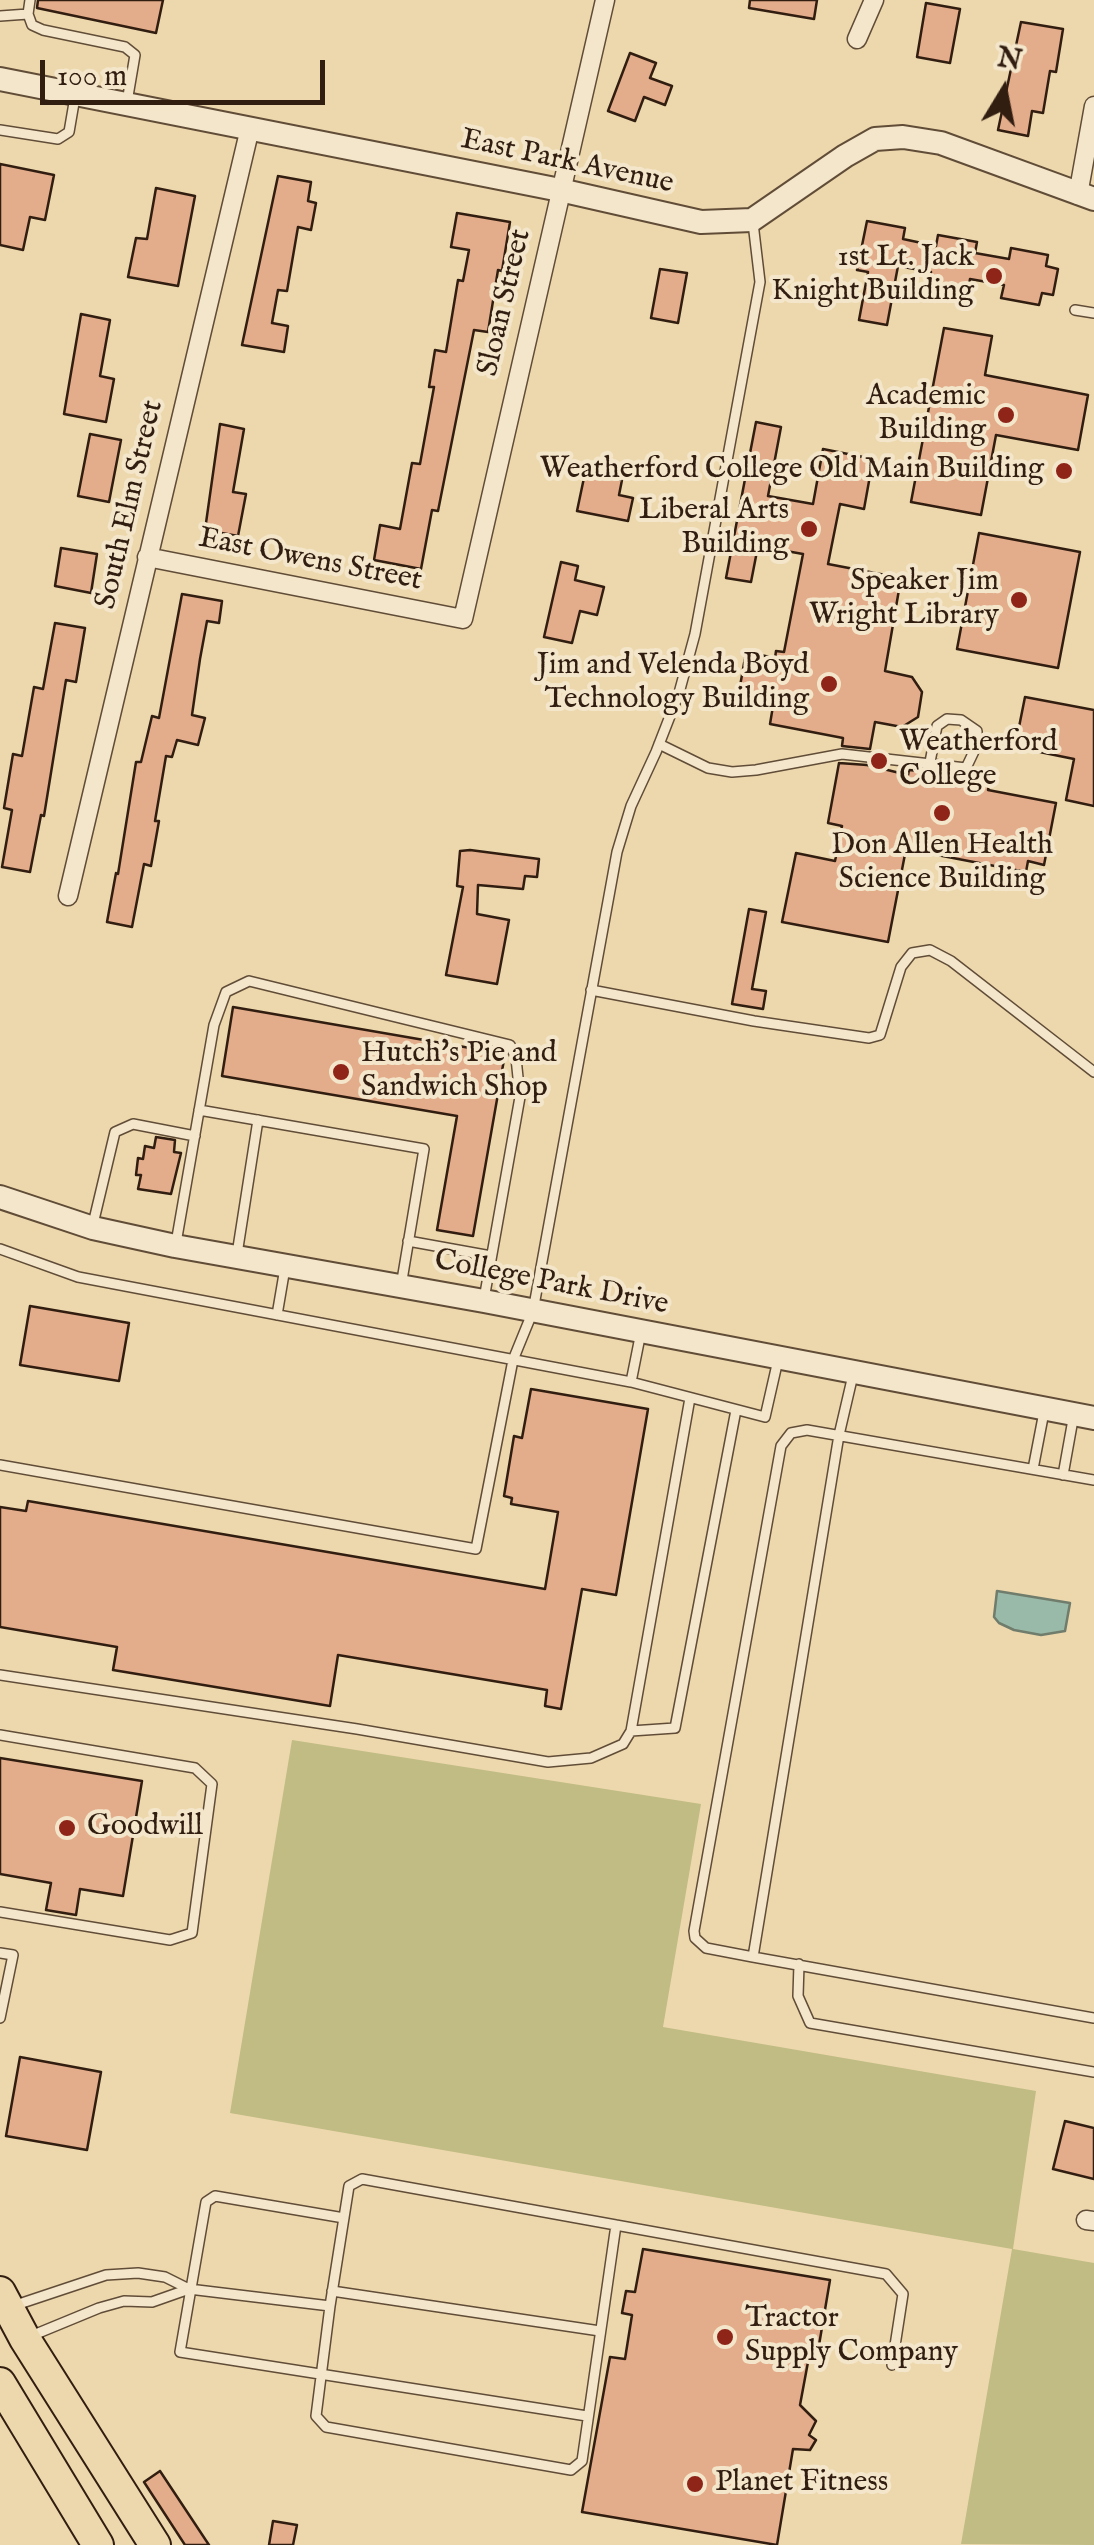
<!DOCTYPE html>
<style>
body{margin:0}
#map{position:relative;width:1094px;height:2545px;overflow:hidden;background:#edd8ad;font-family:"IM FELL English",serif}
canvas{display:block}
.north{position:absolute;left:954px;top:40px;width:100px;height:100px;-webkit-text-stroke:8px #f3e6ca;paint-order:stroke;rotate:10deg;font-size:28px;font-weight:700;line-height:40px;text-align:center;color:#321e11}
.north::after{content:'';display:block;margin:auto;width:35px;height:45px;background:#321e11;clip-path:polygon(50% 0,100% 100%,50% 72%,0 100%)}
.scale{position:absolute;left:40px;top:60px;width:285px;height:45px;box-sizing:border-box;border:5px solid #321e11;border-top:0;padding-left:12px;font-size:30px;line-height:35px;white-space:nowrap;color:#321e11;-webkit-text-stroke:8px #f3e6ca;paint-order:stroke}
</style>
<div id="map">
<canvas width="1094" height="2545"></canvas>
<div class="north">N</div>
<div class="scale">100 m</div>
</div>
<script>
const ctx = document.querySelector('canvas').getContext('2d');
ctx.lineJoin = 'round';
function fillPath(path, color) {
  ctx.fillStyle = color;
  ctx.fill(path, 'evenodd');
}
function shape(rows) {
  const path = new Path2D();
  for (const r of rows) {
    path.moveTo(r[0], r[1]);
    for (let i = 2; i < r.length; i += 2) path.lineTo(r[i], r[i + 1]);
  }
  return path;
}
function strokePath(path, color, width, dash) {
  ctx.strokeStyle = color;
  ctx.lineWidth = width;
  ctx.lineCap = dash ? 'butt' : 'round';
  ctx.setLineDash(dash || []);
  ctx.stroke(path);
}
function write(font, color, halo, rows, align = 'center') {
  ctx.font = font + ' "IM FELL English",serif';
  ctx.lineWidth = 8;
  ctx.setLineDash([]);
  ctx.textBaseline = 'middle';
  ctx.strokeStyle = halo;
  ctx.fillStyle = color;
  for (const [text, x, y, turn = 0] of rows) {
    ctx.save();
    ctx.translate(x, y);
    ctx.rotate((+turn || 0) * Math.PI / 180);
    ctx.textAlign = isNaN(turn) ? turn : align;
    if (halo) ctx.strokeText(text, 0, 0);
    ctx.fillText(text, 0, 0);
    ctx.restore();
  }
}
fillPath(shape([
 [292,1740,701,1804,663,2027,1036,2091,1013,2249,1094,2263,1094,2545,961,2544,1012,2249,230,2113]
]), '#c0bc84');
const water = shape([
 [997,1591,1070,1603,1065,1631,1041,1635,1014,1630,999,1623,994,1617,997,1591]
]);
fillPath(water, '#99baa8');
strokePath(water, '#707c6c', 2.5);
const building = shape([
 [38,0,163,0,156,33,37,8,38,0],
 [750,0,817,0,814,19,749,8,750,0],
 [926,3,960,9,950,63,917,57,926,3],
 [1021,22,1063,29,1056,72,1050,71,1043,113,1032,111,1028,136,998,130,1021,22],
 [630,53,656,63,650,78,672,86,665,105,644,97,635,121,608,111,630,53],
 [0,164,54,175,45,220,30,217,23,250,0,245,0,164],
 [278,176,311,182,308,201,316,203,311,230,298,227,287,291,278,290,272,323,288,326,284,352,242,345,278,176],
 [156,188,195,196,178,286,128,277,136,238,147,239,156,188],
 [457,213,510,222,502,271,498,270,488,332,474,330,438,511,432,510,421,569,374,560,380,525,400,529,412,463,420,464,434,387,429,387,435,350,446,352,458,280,463,281,469,250,451,247,457,213],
 [867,221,905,228,903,239,936,246,938,235,977,242,975,253,1009,259,1011,248,1048,255,1046,266,1058,269,1053,295,1042,293,1039,305,1001,298,1004,285,970,279,968,291,929,284,931,272,898,266,887,325,859,320,868,272,857,270,867,221],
 [660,269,687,273,678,323,651,318,660,269],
 [81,314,110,320,100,376,114,379,106,422,64,414,81,314],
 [944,328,992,336,985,375,1088,395,1078,450,996,435,981,515,911,502,944,328],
 [756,422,781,427,768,496,813,504,823,449,873,459,864,509,840,504,828,564,901,578,885,671,912,677,922,692,918,717,902,727,875,722,870,749,842,746,843,738,770,724,773,706,766,705,767,697,739,692,746,652,775,658,776,651,784,652,803,554,758,546,751,582,726,578,756,422],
 [220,424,244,429,233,492,246,494,238,536,205,530,220,424],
 [90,434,121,440,109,502,78,496,90,434],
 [585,473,622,480,619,495,633,498,628,521,577,511,585,473],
 [979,533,1080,552,1058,668,957,649,979,533],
 [61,548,97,554,91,593,55,586,61,548],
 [561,562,578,566,575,580,604,587,597,615,580,611,572,643,544,637,561,562],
 [182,594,222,601,219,623,207,621,200,659,192,715,205,718,198,745,177,740,172,757,166,756,155,821,159,821,151,866,144,864,132,927,107,922,116,873,118,874,136,762,141,762,152,716,159,718,182,594],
 [55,623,85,628,76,682,66,680,44,816,41,815,30,872,2,867,12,810,4,808,13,754,22,756,34,687,43,689,55,623],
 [1025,697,1094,710,1094,806,1066,800,1074,759,1015,747,1025,697],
 [839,763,867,765,908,775,909,770,939,773,989,783,988,790,1056,803,1044,865,1028,861,1026,872,906,849,888,942,782,922,796,853,835,861,842,826,828,823,839,763],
 [470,850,539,859,537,877,525,876,523,889,478,885,477,914,509,920,497,984,446,975,463,887,457,886,460,851,470,850],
 [749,909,766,912,752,989,766,991,763,1009,732,1004,749,909],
 [233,1007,505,1054,473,1236,437,1230,457,1116,222,1076,233,1007],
 [156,1137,175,1140,174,1152,181,1153,171,1194,138,1189,141,1175,136,1175,138,1158,143,1159,145,1146,154,1148,156,1137],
 [30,1306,129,1323,119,1381,20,1365,30,1306],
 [531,1389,648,1409,616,1595,582,1589,561,1709,545,1706,547,1690,338,1655,330,1706,113,1670,117,1647,0,1627,0,1507,26,1511,28,1501,545,1589,558,1512,511,1504,512,1498,504,1496,514,1436,522,1438,531,1389],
 [0,1758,142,1781,123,1896,80,1889,76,1915,46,1910,51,1883,0,1874,0,1758],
 [20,2057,101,2072,87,2150,6,2136,20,2057],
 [1065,2121,1094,2128,1094,2179,1053,2169,1065,2121],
 [643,2249,830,2280,816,2363,808,2362,800,2405,816,2421,809,2435,816,2440,810,2450,793,2449,777,2545,582,2512,610,2357,625,2359,632,2315,622,2313,626,2291,635,2292,643,2249],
 [160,2471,209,2545,185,2545,144,2482,160,2471],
 [273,2521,297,2525,293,2545,269,2545,273,2521]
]);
fillPath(building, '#e3ac8a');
strokePath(building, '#321e11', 2.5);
const service = shape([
 [30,0,28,14,32,25,43,30,125,47,135,55,127,102],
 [0,16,28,14],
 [0,130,58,139,69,132,75,97],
 [1075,310,1094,313],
 [659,744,708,768,732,772,756,770,842,754,966,768,977,745,977,731,961,720,947,719,937,726,930,762],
 [591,990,754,1021,869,1038,880,1035,901,967,912,953,930,950,951,961,1094,1072],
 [199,1110,424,1149,401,1286],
 [93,1224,115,1132,133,1124,195,1136],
 [408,1241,491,1256],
 [176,1243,214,1025,226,992,249,981,510,1045,516,1058,520,1097,484,1299],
 [0,1249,78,1277,631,1382,641,1332],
 [237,1254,258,1120],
 [277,1315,285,1268],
 [853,1375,839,1435,753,1957,1094,2018],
 [631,1382,765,1417,778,1360],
 [690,1398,631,1731,675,1728,736,1410],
 [0,1465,476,1549,513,1360,533,1311,617,852,631,806,656,752,679,693,695,634,760,282,753,223],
 [1033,1469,1044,1412],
 [1063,1475,1074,1414],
 [0,1675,357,1729,548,1762,591,1758,623,1744,631,1731],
 [0,1735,195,1768,212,1784,192,1933,170,1940,0,1912],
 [0,1953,13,1955,0,2018],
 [753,1957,706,1948,695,1938,694,1931,781,1446,791,1433,807,1430,1094,1480],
 [799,1964,798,1996,810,2023,1094,2072],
 [344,2218,215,2196,206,2202,180,2352,587,2416],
 [332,2291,600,2331],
 [13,2306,106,2275,138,2273,165,2277,189,2289,330,2306,349,2186,362,2179,886,2274,903,2294,892,2365],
 [330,2306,316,2416,326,2427,571,2470,582,2461,616,2225],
 [31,2336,99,2308,124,2301,152,2302,189,2289]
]);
const minor = shape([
 [857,39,874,0],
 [1078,195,1094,106],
 [147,557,463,619,605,0],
 [68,896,250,128],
 [1086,2220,1094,2221]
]);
const tertiary = shape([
 [0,79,560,190,701,222,752,220,845,156,875,139,903,137,941,143,1094,199],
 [0,1197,93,1228,175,1246,484,1301,1094,1418]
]);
const primary = shape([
 [0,2292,25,2339,155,2545],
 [0,2383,98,2545]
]);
strokePath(service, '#614c38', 12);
strokePath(minor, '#614c38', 21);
strokePath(tertiary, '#614c38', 26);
strokePath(primary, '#321e11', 34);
strokePath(service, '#f3e6ca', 9);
strokePath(minor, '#f3e6ca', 18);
strokePath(tertiary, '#f3e6ca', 22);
strokePath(primary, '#edd8ad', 30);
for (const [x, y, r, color] of [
 [994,276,10,"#8f2418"],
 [1006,415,10,"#8f2418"],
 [1064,471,10,"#8f2418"],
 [809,529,10,"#8f2418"],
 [1019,600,10,"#8f2418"],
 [829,684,10,"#8f2418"],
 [879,761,10,"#8f2418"],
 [942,813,10,"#8f2418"],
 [341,1072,10,"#8f2418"],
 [67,1828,10,"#8f2418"],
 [725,2337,10,"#8f2418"],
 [695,2484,10,"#8f2418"]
]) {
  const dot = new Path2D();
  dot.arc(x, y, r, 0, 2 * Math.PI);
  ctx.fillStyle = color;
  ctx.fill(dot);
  strokePath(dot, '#f3e6ca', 4);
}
write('30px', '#321e11', '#f3e6ca', [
 ["East Park Avenue",567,163,12],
 ["Sloan Street",506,303,-77],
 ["South Elm Street",131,505,-77],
 ["East Owens Street",310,561,11],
 ["College Park Drive",551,1284,11]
]);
write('30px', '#321e11', '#f3e6ca', [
 ["1st Lt. Jack",974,259],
 ["Knight Building",974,293],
 ["Academic",986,398],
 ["Building",986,432],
 ["Weatherford College Old Main Building",1044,471],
 ["Liberal Arts",789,512],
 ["Building",789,546],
 ["Speaker Jim",999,583],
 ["Wright Library",999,617],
 ["Jim and Velenda Boyd",809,667],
 ["Technology Building",809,701],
 ["Weatherford",899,744,"left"],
 ["College",899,778,"left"],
 ["Don Allen Health",942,847,"center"],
 ["Science Building",942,881,"center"],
 ["Hutch's Pie and",361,1055,"left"],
 ["Sandwich Shop",361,1089,"left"],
 ["Goodwill",87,1828,"left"],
 ["Tractor",745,2320,"left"],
 ["Supply Company",745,2354,"left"],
 ["Planet Fitness",715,2484,"left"]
], 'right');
</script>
